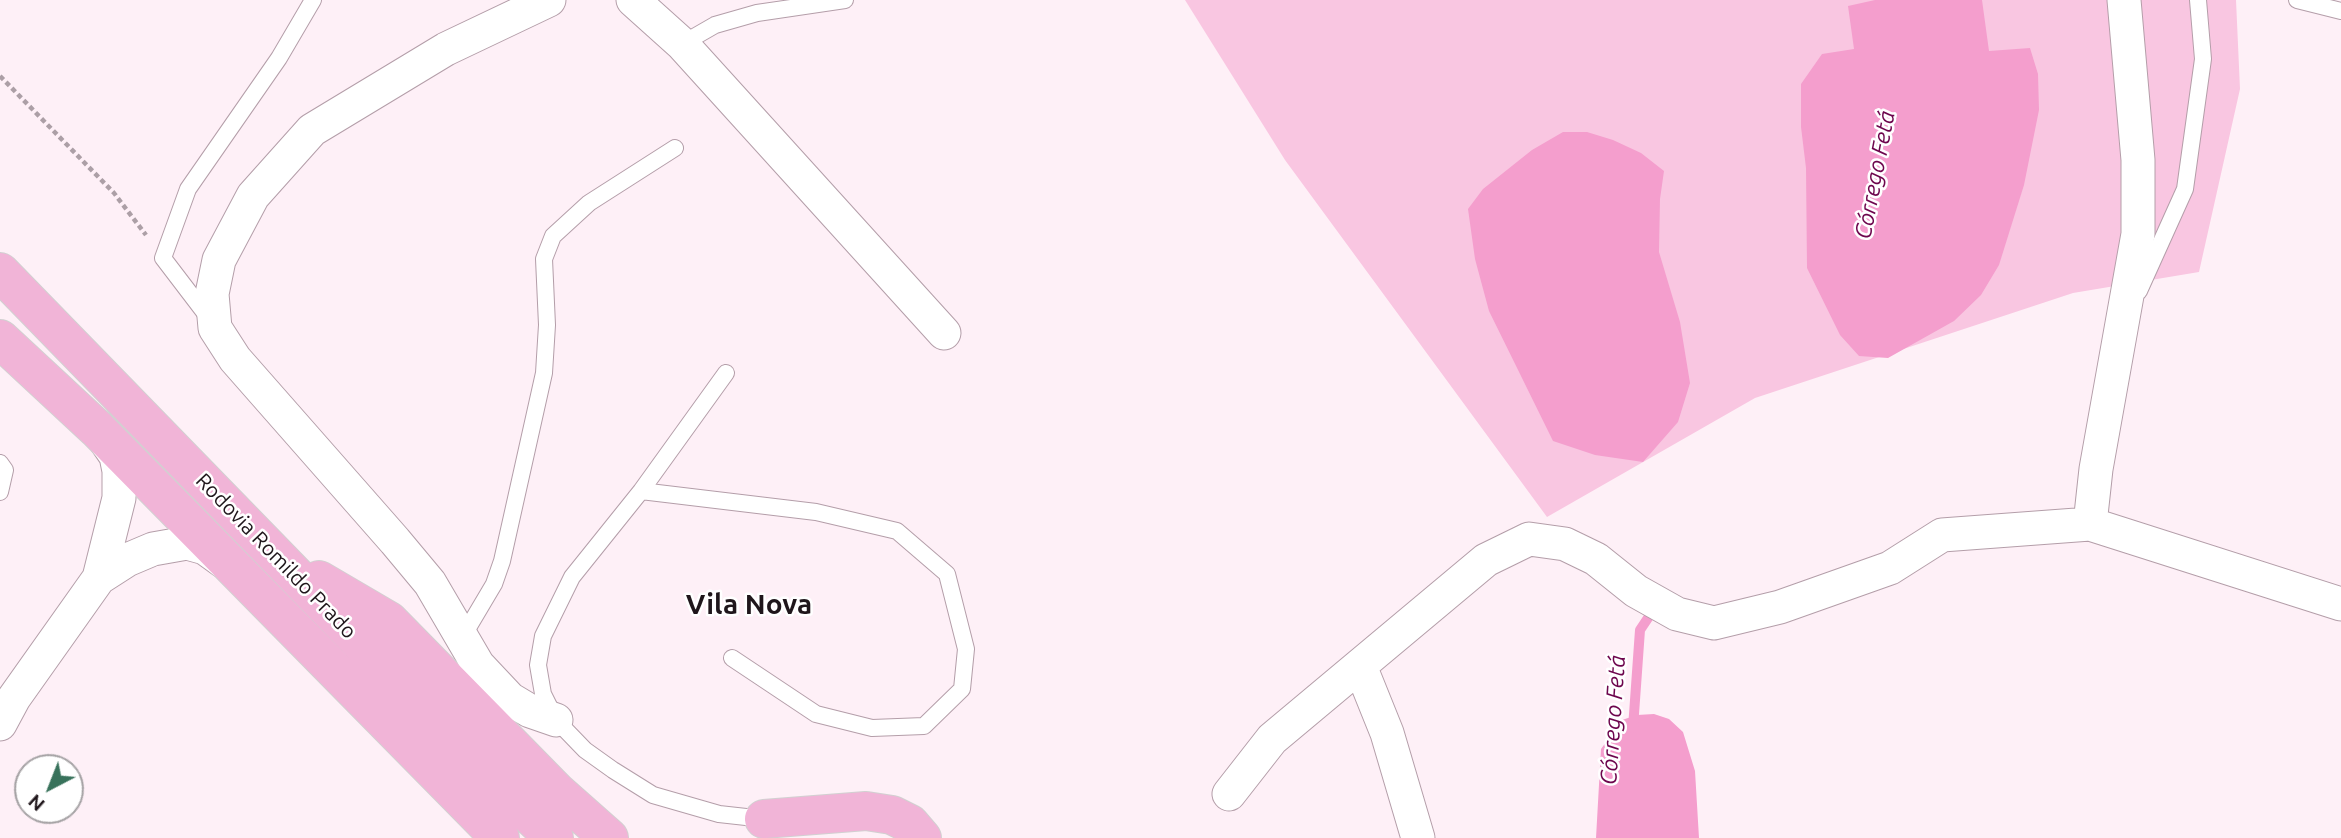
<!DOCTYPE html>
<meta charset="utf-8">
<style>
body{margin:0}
#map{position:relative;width:2341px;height:838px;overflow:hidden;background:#fef0f7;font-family:Ubuntu,sans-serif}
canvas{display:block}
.north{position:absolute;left:14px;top:754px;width:70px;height:70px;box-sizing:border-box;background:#fff;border:2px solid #a5a2a4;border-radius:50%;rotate:222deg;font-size:19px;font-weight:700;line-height:28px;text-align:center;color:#1f161b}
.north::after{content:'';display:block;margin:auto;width:24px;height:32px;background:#38725b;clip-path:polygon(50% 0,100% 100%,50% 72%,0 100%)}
</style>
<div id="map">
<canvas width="2341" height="838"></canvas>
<div class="north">N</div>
</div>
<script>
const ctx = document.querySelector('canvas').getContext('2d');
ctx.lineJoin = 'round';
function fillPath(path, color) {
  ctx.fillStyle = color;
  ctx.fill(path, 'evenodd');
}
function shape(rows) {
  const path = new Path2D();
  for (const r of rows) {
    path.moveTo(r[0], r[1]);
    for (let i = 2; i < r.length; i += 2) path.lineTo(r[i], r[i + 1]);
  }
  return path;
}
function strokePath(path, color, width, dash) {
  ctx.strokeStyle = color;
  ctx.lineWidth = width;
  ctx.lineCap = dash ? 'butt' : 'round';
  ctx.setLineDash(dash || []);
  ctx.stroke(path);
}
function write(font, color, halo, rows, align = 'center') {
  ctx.font = font + ' Ubuntu,sans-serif';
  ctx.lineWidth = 5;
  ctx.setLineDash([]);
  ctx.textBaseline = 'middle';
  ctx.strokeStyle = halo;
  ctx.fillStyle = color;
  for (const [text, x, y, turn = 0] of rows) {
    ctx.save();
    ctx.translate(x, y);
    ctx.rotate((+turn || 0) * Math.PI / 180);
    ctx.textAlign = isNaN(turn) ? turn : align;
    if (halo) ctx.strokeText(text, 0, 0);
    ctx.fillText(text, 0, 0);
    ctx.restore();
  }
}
fillPath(shape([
 [1185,0,2236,0,2240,89,2199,272,2073,293,1755,398,1547,517,1285,160]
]), '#f9c6e1');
fillPath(shape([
 [1875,0,1982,0,1989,51,2030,48,2038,74,2039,110,2024,185,1999,265,1981,295,1954,321,1888,358,1859,356,1840,335,1807,268,1806,168,1801,127,1801,84,1822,54,1854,49,1848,6],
 [1563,132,1587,132,1613,140,1641,153,1664,171,1660,199,1659,252,1680,322,1690,383,1678,422,1643,462,1595,455,1553,441,1489,311,1475,259,1468,209,1483,189,1532,150],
 [1654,714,1669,719,1683,732,1695,771,1699,838,1596,838,1601,749,1622,720,1637,715]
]), '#f49ecd');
strokePath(shape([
 [1633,728,1640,630,1654,609]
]), '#f49ecd', 10);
const lane = shape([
 [2297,0,2341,11],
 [682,44,715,25,757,13,845,0],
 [2139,291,2185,189,2203,59,2198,0],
 [208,317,163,258,188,189,279,58,313,0],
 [726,373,641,491,572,577,543,636,538,665,543,694,556,720,585,750,613,770,653,795,719,814,764,819],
 [0,463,5,470,0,492],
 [641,491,816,512,897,531,947,574,966,649,962,689,924,726,872,728,816,714,732,658],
 [462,638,494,584,502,561,544,373,547,325,544,259,553,236,589,203,675,148]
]);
const street = shape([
 [549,0,446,49,312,130,253,196,219,260,212,294,215,328,235,359,395,541,430,583,478,665,510,699,530,711,556,720],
 [633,0,682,44,944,333],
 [2090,524,2096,469,2138,234,2138,160,2124,0],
 [99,578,127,560,153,549,187,543,205,548,223,561],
 [1360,666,1387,733,1418,838],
 [0,724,14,698,99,578,119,498,119,471,116,456,103,437],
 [1229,794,1272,739,1486,560,1529,539,1565,544,1596,559,1636,591,1677,614,1714,623,1780,607,1890,568,1942,535,2090,524,2341,604]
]);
const primary = shape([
 [0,272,516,802,554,838],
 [0,339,97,429,500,838],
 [319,580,389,621,557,792,609,838],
 [764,819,866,811,892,815,910,824,922,838]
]);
strokePath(lane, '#b49ea9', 18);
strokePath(street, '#b49ea9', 35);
strokePath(primary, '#d2d0d1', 40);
strokePath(shape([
 [0,76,114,193,146,235]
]), '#ac9fa6', 4.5, [5, 3.5]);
strokePath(lane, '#fff', 16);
strokePath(street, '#fff', 33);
strokePath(primary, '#f1b4d7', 38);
write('21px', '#1f161b', '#fff', [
 ["Rodovia Romildo Prado",276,556,46]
]);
write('italic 23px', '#6d054d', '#fff', [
 ["Córrego Fetá",1875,175,-79],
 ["Córrego Fetá",1613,720,-86]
]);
write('bold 28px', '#1f161b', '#fff', [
 ["Vila Nova",749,605]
]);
</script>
